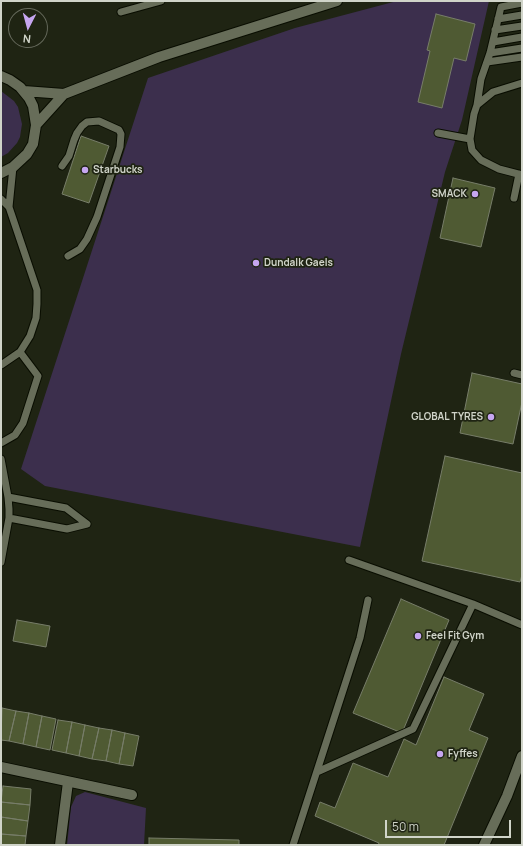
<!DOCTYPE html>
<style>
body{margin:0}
#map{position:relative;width:523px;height:846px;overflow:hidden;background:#1f2413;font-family:Manrope,sans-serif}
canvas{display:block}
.frame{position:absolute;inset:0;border:2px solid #d0d4c9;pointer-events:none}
.north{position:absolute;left:8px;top:8px;width:40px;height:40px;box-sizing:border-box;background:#1f2413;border:1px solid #666a5c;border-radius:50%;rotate:186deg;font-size:11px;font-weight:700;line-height:16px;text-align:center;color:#d0d4c9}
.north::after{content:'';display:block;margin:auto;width:14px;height:18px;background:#c6a6f0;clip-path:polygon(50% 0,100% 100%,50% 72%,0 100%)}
.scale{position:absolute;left:385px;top:820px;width:126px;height:18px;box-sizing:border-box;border:2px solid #d0d4c9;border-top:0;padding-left:5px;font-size:12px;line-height:14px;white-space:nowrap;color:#d0d4c9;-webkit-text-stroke:3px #1f2413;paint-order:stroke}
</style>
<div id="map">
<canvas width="523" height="846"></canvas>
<div class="frame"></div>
<div class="north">N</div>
<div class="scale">50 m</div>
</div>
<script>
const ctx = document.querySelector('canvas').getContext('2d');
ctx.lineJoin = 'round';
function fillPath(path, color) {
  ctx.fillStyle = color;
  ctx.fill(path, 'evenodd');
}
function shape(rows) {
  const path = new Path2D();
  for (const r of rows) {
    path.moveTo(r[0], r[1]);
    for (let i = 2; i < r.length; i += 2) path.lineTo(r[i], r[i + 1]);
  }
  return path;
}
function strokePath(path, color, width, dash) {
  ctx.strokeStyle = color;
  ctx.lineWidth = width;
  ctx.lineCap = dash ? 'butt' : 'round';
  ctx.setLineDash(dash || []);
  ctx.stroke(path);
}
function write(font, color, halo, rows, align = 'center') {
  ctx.font = font + ' Manrope,sans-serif';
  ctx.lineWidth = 3.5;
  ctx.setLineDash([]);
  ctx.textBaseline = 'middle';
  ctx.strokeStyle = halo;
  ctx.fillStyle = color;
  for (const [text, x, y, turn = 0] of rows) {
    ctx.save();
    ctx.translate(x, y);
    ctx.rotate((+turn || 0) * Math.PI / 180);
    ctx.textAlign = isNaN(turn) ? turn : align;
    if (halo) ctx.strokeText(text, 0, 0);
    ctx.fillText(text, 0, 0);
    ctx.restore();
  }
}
fillPath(shape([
 [397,1,489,1,462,120,445,172,401,354,360,547,45,486,21,469,148,78,295,28],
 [1,91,14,101,18,107,22,124,20,137,17,143,8,153,1,157],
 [85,792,146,808,144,845,67,845,71,807,76,796]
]), '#3c2f4d');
const building = shape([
 [436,14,475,24,466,61,454,58,442,108,418,102,430,51,427,50,436,14],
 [81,136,109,146,89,203,62,194,81,136],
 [453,178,495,188,481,247,440,238,453,178],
 [472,373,522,384,522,402,513,444,460,433,472,373],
 [445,456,522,473,522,575,520,582,422,561,445,456],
 [401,599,449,620,402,733,353,713,401,599],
 [17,620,50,626,46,647,13,641,17,620],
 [444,677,484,694,469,730,488,738,444,845,378,845,379,843,315,816,320,802,335,808,353,763,388,777,404,739,416,745,444,677],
 [2,708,16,711,9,741,1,740,2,708],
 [16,711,29,713,23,744,9,741,16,711],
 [29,713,42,716,36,747,23,744,29,713],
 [42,716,56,719,50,750,36,747,42,716],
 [58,720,72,722,66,753,52,750,58,720],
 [72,722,85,725,79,756,66,753,72,722],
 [85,725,99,728,92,759,79,756,85,725],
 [99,728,112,730,106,761,92,759,99,728],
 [112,730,125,733,119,764,106,761,112,730],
 [125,733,139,736,133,766,119,764,125,733],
 [3,786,31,789,30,805,1,802,3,786],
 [1,802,30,805,28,821,1,817,1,802],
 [1,817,28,821,26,836,1,834,1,817],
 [1,834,26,836,25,845,1,845,1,834],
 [149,838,239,840,239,845,149,845,149,838]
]);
fillPath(building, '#4f5a33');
strokePath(building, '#777d69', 1);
const service = shape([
 [121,12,161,1],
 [498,19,522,15],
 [495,30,522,26],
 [493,42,522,37],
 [490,53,522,48],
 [487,62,522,57],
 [522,83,493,92,477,105,474,114,470,139,472,150,481,160,499,169,522,175],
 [477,105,481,79,490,53,501,7,522,3],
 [438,133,470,139],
 [62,166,69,156,74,140,77,133,82,126,87,122,99,121,119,130,121,134,120,147,97,217,87,239,80,249,68,256],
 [514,198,519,174],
 [1,199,9,207],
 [1,365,20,352,30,336,36,318,37,304,37,290,9,207,13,167],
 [514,373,522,375],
 [1,443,15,435,23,423,38,376,20,352],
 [1,459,8,497,9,509,9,518,1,562],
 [8,497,66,508,87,524],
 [9,518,67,529,87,524],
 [349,560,473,604,522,625],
 [317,772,413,729,473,604],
 [293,845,360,638,368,600]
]);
const minor = shape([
 [1,767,132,795],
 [60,845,68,782],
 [484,845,507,796,522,756]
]);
const tertiary = shape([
 [1,76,10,80,20,87,29,98,33,106,36,125,33,144,27,154,13,167,1,173],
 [24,91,64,94,159,57,337,1],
 [36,125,64,94]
]);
strokePath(service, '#090d01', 9);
strokePath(minor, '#090d01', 12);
strokePath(tertiary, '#090d01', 12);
strokePath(service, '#676d59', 7);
strokePath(minor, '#676d59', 10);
strokePath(tertiary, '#676d59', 10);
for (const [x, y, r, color] of [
 [85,170,4,"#c6a6f0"],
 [475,194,4,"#c6a6f0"],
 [256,263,4,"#c6a6f0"],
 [491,417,4,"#c6a6f0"],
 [418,636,4,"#c6a6f0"],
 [440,754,4,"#c6a6f0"]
]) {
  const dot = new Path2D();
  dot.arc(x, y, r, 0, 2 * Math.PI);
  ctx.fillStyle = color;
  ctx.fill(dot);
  strokePath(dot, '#1f2413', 1.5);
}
write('bold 10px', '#d0d4c9', '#1f2413', [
 ["Starbucks",93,170],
 ["SMACK",467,194,"right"],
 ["Dundalk Gaels",264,263],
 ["GLOBAL TYRES",483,417,"right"],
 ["Feel Fit Gym",426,636],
 ["Fyffes",448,754]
], 'left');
</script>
